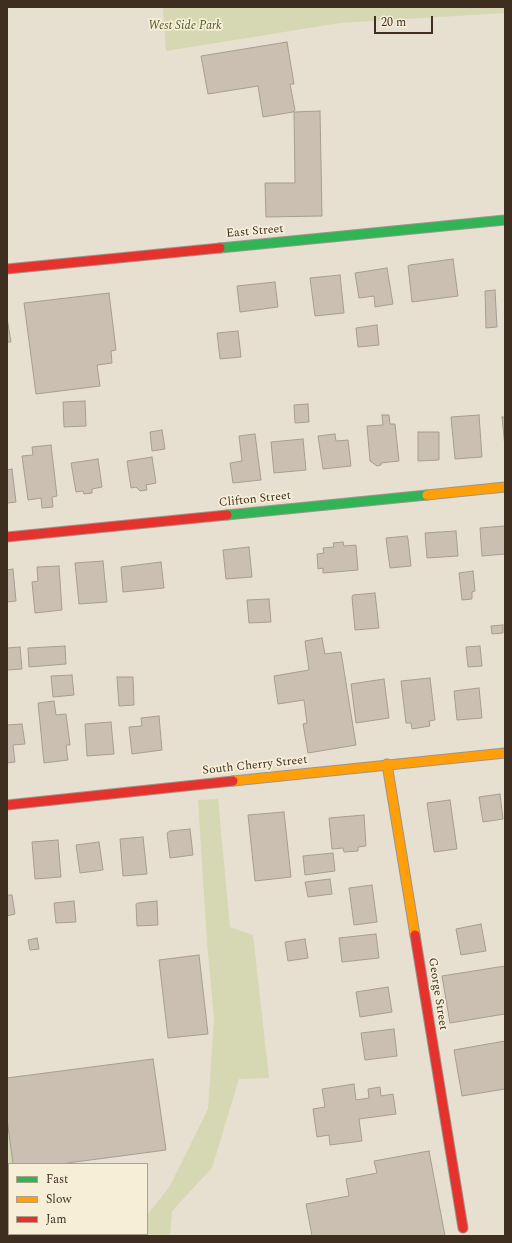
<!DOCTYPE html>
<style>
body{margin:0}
#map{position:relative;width:512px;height:1243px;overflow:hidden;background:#e7e0d1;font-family:Spectral,serif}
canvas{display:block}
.frame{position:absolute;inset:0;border:8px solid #3d2e20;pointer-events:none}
.legend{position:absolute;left:8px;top:1163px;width:140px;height:72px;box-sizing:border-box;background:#f7eed8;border:1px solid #ada18e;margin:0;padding:5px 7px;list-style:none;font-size:12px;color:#3d2e20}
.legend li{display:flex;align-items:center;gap:8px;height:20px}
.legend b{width:20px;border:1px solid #ada18e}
.scale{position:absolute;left:374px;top:16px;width:59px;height:18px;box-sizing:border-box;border:2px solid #3d2e20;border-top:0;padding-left:5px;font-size:12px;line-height:14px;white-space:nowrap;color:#3d2e20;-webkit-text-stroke:3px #f7eed8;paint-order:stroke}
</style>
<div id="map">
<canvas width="512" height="1243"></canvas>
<div class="frame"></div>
<ul class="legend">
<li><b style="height:5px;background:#30b455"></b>Fast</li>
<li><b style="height:5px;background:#ff9f0a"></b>Slow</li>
<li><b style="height:5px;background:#e5322d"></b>Jam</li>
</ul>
<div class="scale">20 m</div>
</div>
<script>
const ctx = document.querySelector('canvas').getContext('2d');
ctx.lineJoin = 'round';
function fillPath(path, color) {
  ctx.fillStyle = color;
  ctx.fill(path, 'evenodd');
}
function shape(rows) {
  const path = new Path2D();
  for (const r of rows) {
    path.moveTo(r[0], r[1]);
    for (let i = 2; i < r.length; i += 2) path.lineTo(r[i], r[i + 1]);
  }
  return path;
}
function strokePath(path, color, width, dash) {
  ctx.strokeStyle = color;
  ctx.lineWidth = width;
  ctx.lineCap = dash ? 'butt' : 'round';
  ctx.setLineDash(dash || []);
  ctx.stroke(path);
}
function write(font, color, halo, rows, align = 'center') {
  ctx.font = font + ' Spectral,serif';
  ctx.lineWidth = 3.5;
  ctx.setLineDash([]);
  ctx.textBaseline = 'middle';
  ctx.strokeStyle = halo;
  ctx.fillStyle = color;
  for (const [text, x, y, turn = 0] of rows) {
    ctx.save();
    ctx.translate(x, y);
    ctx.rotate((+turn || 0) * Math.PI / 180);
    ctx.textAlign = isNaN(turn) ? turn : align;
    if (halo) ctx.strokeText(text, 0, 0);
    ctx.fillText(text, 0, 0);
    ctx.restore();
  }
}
fillPath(shape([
 [163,7,505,7,505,13,340,23,166,51],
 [218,799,230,927,253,935,269,1078,239,1079,212,1168,172,1211,170,1236,130,1236,132,1234,147,1234,147,1215,170,1186,208,1109,214,1019,207,942,198,800],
 [7,1119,13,1164,9,1164,9,1214,7,1214]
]), '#d6d7b3');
const building = shape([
 [287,42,294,84,290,84,295,110,293,112,263,117,258,86,208,94,201,56,287,42],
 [320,111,322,216,266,217,265,183,295,183,294,112,320,111],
 [453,259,458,296,412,302,408,266,410,265,453,259],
 [387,268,393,304,375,307,374,296,359,298,355,273,387,268],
 [340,275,344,313,315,316,310,278,340,275],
 [275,282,278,307,240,312,237,286,275,282],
 [495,290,497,327,486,328,485,291,495,290],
 [109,293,116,350,111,351,112,363,97,365,100,386,36,394,24,303,109,293],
 [7,318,11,342,7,342,7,318],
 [377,325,379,345,358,347,356,328,377,325],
 [238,331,241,357,220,359,217,333,238,331],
 [85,401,86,426,64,427,63,402,85,401],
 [308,404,309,422,295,423,294,405,308,404],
 [382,415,389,415,390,424,395,424,399,461,381,463,381,465,377,466,370,461,367,426,383,425,382,415],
 [479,415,482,457,455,459,451,417,479,415],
 [502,417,505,417,505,447,502,417],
 [162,430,165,449,152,451,150,432,162,430],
 [418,432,439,432,439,460,418,461,418,432],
 [255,434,261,480,233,483,230,463,242,461,239,436,255,434],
 [335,434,336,441,348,440,351,466,323,469,318,436,335,434],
 [303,439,306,470,274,473,271,442,303,439],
 [51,445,57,496,52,497,53,507,42,508,41,498,28,500,22,456,33,455,32,447,51,445],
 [152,457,156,483,146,485,147,490,140,491,136,487,131,488,127,461,152,457],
 [98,459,102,487,92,489,92,493,84,494,83,491,76,492,71,463,98,459],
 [12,469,16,502,7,503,7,470,12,469],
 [505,526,505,554,482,556,480,528,505,526],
 [456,531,458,556,427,558,425,533,456,531],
 [407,536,408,539,411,566,390,568,386,538,407,536],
 [343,542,344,546,356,545,358,570,323,573,323,568,318,569,317,554,324,553,323,548,334,547,333,543,343,542],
 [249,547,252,577,226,579,223,550,249,547],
 [103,561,107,602,79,604,75,563,103,561],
 [161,562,164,588,123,592,121,567,161,562],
 [59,566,62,610,35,613,32,582,38,581,37,567,59,566],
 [13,569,16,601,7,602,7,570,13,569],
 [473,571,475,591,472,592,472,599,462,600,459,573,473,571],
 [375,593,379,628,355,630,352,597,353,595,375,593],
 [269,599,271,622,249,623,247,600,269,599],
 [503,625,503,633,492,634,491,626,503,625],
 [322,638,325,654,341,652,356,745,308,753,303,724,307,723,304,700,278,704,274,676,309,670,305,641,322,638],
 [65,646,66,664,29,667,28,648,65,646],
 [480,646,482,666,468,667,466,647,480,646],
 [20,647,22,669,7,670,7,648,20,647],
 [72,675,74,695,53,697,51,676,72,675],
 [117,677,133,677,134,705,119,706,117,677],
 [430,678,435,720,429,721,430,726,412,729,411,723,406,723,401,681,430,678],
 [384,679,389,718,356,723,351,684,384,679],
 [479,688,482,718,457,720,454,691,479,688],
 [54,701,56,715,66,714,70,745,66,745,68,760,44,763,38,703,54,701],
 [159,716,162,750,132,754,129,727,142,726,141,718,159,716],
 [111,722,114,754,87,756,85,724,111,722],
 [22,724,25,744,13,745,15,762,7,763,7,725,22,724],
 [500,794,503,819,483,822,479,797,500,794],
 [450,800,457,849,434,852,427,803,450,800],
 [284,812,291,877,255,881,248,815,284,812],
 [364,815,366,846,358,847,358,851,344,852,343,848,332,849,329,818,364,815],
 [190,829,193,855,170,858,167,833,170,831,190,829],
 [143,837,147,874,123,876,120,839,143,837],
 [58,840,61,877,35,879,32,842,58,840],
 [99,842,103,870,80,873,76,845,99,842],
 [333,853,335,871,305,875,303,856,333,853],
 [330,879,332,894,308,897,305,882,330,879],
 [372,885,377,922,354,925,349,888,372,885],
 [7,895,12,895,15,914,7,916,7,895],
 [74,901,76,922,56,923,54,903,74,901],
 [157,901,158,925,137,926,136,904,138,903,157,901],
 [481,924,486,951,461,955,456,929,481,924],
 [376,934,379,958,342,962,339,938,376,934],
 [37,938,39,949,30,950,28,940,37,938],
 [305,939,308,958,288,961,285,942,305,939],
 [199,955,208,1034,168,1038,159,960,199,955],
 [505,966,505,1014,450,1023,442,976,505,966],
 [388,987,392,1012,360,1017,356,992,388,987],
 [394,1029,397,1056,365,1060,361,1033,394,1029],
 [505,1041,505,1089,462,1096,454,1050,505,1041],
 [153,1059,166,1150,60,1164,13,1164,7,1119,7,1078,153,1059],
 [354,1084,356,1100,369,1098,368,1089,380,1087,381,1096,393,1094,396,1114,359,1119,362,1141,330,1145,329,1135,317,1137,313,1109,325,1107,322,1089,354,1084],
 [429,1151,445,1236,312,1236,306,1204,349,1196,346,1179,377,1173,374,1161,429,1151]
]);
fillPath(building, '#cbbfb2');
strokePath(building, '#a89c90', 1);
const fast = shape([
 [220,248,505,220],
 [227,515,427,495]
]);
const slow = shape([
 [427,495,505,487],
 [387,764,415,935],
 [233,781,505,753]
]);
const jam = shape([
 [7,269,220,248],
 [7,537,227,515],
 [7,805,233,781],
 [415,935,463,1228]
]);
strokePath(fast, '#9c958a', 11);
strokePath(slow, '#9c958a', 11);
strokePath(jam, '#9c958a', 11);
strokePath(fast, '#30b455', 9);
strokePath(slow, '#ff9f0a', 9);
strokePath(jam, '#e5322d', 9);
write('italic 12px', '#4d5a26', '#f7eed8', [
 ["West Side Park",185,27]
]);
write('12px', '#3d2e20', '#f7eed8', [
 ["East Street",255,232,-5],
 ["Clifton Street",255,500,-6],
 ["South Cherry Street",255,766,-6],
 ["George Street",437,994,81]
]);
</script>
